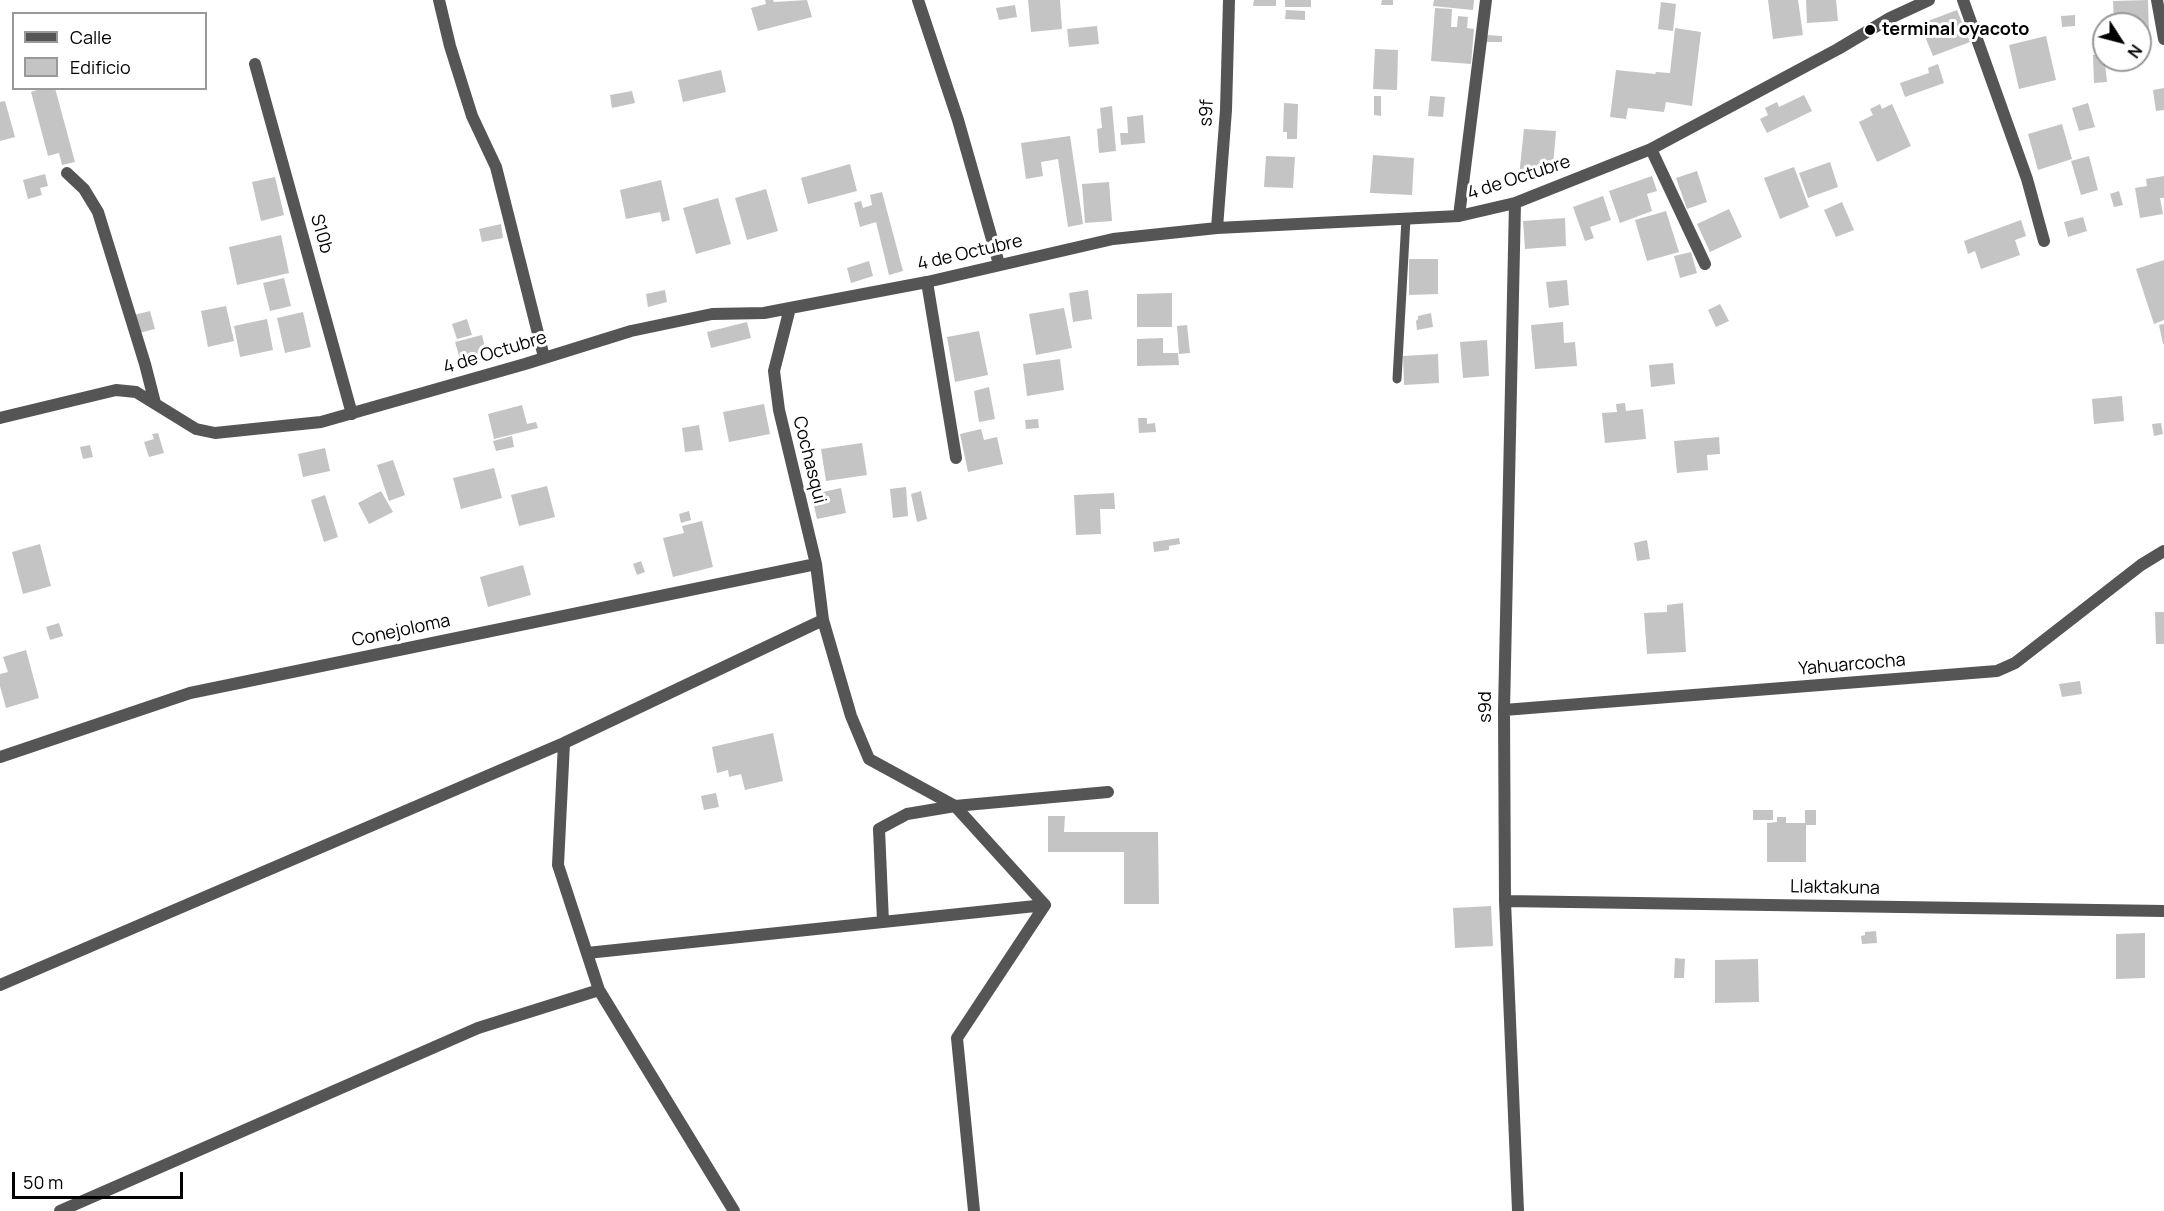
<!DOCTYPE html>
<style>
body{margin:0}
#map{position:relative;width:2164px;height:1211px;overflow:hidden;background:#fff;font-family:Manrope,sans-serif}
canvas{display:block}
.legend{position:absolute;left:12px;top:12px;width:195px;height:78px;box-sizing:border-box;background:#fff;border:2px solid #999;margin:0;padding:8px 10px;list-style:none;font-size:18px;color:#000}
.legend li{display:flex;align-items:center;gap:12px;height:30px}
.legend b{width:30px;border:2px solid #999}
.north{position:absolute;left:2092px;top:12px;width:60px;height:60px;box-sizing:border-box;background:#fff;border:2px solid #999;border-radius:50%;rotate:126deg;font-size:16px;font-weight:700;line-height:24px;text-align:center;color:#000}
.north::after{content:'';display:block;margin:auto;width:21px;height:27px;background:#000;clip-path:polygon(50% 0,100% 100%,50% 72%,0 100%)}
.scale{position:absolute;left:12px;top:1172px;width:171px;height:27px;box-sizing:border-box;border:3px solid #000;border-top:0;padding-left:8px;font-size:18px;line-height:21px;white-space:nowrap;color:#000;-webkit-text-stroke:4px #fff;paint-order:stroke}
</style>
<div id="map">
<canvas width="2164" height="1211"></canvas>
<ul class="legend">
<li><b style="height:8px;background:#555"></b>Calle</li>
<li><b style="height:16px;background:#c4c4c4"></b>Edificio</li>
</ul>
<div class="north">N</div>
<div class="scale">50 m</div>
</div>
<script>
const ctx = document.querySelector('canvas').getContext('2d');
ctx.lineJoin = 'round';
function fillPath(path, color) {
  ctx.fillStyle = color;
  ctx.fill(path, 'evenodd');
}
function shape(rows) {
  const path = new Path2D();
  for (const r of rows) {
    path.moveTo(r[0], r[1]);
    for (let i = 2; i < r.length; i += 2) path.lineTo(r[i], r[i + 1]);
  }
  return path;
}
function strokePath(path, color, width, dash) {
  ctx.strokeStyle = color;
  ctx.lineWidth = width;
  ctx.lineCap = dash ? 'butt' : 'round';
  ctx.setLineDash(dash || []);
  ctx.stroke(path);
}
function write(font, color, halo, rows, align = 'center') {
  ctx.font = font + ' Manrope,sans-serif';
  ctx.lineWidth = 6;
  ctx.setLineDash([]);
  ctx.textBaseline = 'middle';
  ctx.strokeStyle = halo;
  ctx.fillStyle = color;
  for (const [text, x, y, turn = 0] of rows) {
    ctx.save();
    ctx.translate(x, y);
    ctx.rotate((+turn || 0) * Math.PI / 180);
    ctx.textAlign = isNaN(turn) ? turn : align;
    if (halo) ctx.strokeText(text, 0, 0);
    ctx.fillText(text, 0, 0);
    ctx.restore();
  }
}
fillPath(shape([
 [765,0,773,0,774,2,807,0,812,17,758,31,751,8,766,4],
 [1028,0,1060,0,1062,29,1031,32],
 [1254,0,1276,0,1276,6,1253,6],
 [1285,0,1311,0,1311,7,1285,7],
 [1382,0,1393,0,1393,5,1381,5],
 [1434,0,1474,0,1473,10,1433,6],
 [1768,0,1798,0,1803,35,1773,39],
 [1806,0,1836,0,1838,21,1807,23],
 [2148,0,2149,34,2140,35,2140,24,2114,24,2113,1],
 [1661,2,1676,4,1673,31,1658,29],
 [1015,5,1017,17,999,20,996,8],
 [1435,8,1452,9,1451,27,1457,27,1458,16,1468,17,1467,28,1474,29,1471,64,1431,61],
 [1286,10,1305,11,1305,20,1285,19],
 [1957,10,1970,42,1933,56,1920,24],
 [2075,15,2075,26,2062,27,2061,16],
 [1097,26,1099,44,1069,47,1067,29],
 [1675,28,1701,32,1692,106,1666,102,1664,112,1628,108,1626,119,1610,117,1616,70,1655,74,1656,72,1670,73],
 [1487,35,1502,36,1502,42,1487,42],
 [2046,36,2056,80,2019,89,2009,45],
 [2146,39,2148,58,2140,58,2140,40],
 [1375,49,1398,50,1397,90,1373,89],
 [2104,54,2107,82,2094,83,2093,55],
 [1938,64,1944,83,1905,97,1900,83,1929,73,1928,68],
 [721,70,726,92,683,102,678,80],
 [43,88,55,88,75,162,62,165,59,153,48,156,31,92],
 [2164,88,2164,110,2156,111,2153,90],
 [632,91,635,103,612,108,610,95],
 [1804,95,1812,111,1767,133,1760,119,1768,115,1765,108,1777,102,1779,107],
 [1374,96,1381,96,1381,116,1374,115],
 [1430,96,1445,97,1443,117,1428,116],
 [5,101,15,137,0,141,0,102],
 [1284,103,1298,104,1297,139,1287,139,1287,132,1283,132],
 [2088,103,2095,127,2079,131,2072,108],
 [1880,104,1882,109,1892,104,1911,146,1877,162,1859,122,1873,115,1870,109],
 [1112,106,1116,151,1099,153,1097,129,1102,128,1100,108],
 [1143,115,1145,143,1121,145,1120,133,1128,133,1127,117],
 [2062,124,2072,159,2038,170,2028,134],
 [1524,129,1556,131,1553,166,1519,176],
 [1070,136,1083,224,1068,227,1058,159,1041,162,1043,176,1026,179,1021,143],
 [1373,155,1414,158,1412,195,1370,193],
 [1266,156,1295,157,1293,188,1264,187],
 [2089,156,2098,190,2081,195,2071,161],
 [1830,162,1838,187,1808,198,1799,173],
 [850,164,857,191,808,204,801,178],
 [1794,167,1809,207,1780,219,1764,178],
 [1697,171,1707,202,1687,209,1676,178],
 [45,174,48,186,40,188,42,195,28,199,23,180],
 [1652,176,1657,191,1647,194,1652,211,1620,223,1609,191],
 [2164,176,2164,198,2160,198,2163,214,2140,218,2135,188,2147,186,2146,179],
 [275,177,284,215,261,221,252,182],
 [661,180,670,220,662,222,660,212,626,219,620,190],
 [1109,182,1112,221,1085,223,1082,184],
 [766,189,778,231,747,240,735,198],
 [2119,191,2123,205,2114,207,2110,194],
 [882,192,903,271,889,275,876,222,860,227,854,203,861,201,863,208,872,205,870,195],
 [1603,196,1611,220,1590,227,1594,238,1585,241,1573,207],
 [718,198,731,244,696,254,683,208],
 [1842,202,1854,230,1836,237,1824,210],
 [1729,209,1742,237,1710,252,1697,224],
 [1666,211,1679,252,1647,261,1635,220],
 [2083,217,2087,231,2068,237,2064,222],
 [1565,218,1566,246,1525,249,1523,221],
 [2021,220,2026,236,2015,240,2020,255,1981,269,1975,251,1968,254,1964,241],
 [501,224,503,238,482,242,479,229],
 [281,235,289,273,237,285,229,247],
 [1691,252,1697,273,1680,278,1674,256],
 [1409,259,1438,259,1438,294,1409,295],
 [2164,260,2164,320,2154,324,2136,269],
 [869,261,873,276,851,283,847,268],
 [284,278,291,306,270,311,263,283],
 [1567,280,1569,305,1549,308,1546,282],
 [665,290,667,302,648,307,646,294],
 [1088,290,1092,319,1073,322,1069,293],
 [1172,293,1172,327,1137,327,1137,294],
 [1720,304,1729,321,1716,327,1708,310],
 [226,306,234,341,208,347,201,311],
 [1064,308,1072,348,1036,355,1029,314],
 [150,311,155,329,139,333,134,315],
 [303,312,311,347,285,353,277,318],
 [1431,313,1433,327,1417,330,1416,321,1418,319,1418,316],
 [267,319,273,350,240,357,234,326],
 [467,319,472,335,457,339,452,324],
 [747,322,751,338,711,348,707,332],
 [1563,322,1564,343,1575,342,1577,366,1535,369,1531,325],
 [2164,324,2164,344,2163,344,2159,325],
 [1187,325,1190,353,1179,354,1177,326],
 [979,331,988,375,955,382,947,337],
 [482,335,486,351,460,359,455,342],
 [1163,338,1163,353,1178,353,1179,365,1137,366,1137,339],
 [1487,340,1489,376,1463,378,1460,342],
 [1438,354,1439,383,1404,385,1403,356],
 [1060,359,1064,390,1027,396,1023,364],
 [1673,363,1675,384,1651,387,1649,365],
 [989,387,995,419,979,422,974,391],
 [2122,396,2124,421,2094,424,2092,399],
 [1625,403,1626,411,1643,409,1646,439,1605,443,1602,413,1617,412,1616,404],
 [764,404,770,434,729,442,723,412],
 [522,405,527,424,536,422,538,428,494,439,488,414],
 [1138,418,1147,418,1147,424,1155,423,1156,432,1139,433],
 [1038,419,1039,428,1026,429,1025,420],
 [2161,423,2163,434,2154,436,2152,424],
 [699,425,703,450,685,452,682,428],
 [981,429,984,440,997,437,1003,464,968,472,960,434],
 [158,433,164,453,149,457,144,442,154,439,152,434],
 [512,436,514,447,496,451,493,441],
 [1719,437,1720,454,1707,455,1708,470,1677,473,1674,441],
 [862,443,867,475,826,481,821,449],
 [90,445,93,457,83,459,80,447],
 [325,448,330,471,303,477,298,454],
 [393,460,405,495,389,501,377,465],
 [494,468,502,498,461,509,453,478],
 [547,486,555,517,519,526,511,495],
 [906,487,908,516,893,518,890,489],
 [841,488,846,513,817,519,814,506,825,504,823,492],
 [381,491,393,512,369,524,358,503],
 [921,491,927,519,917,522,911,494],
 [1114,493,1115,509,1100,509,1101,534,1076,535,1074,495],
 [325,495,338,537,324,542,311,500],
 [689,511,691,520,681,523,679,514],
 [702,521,713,567,673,577,663,538,684,533,682,526],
 [1179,538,1180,544,1169,546,1169,550,1154,552,1153,542],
 [1647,540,1650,559,1637,561,1634,543],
 [40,544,51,586,23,594,12,552],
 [641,561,645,572,637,575,633,564],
 [523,565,531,595,488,607,480,577],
 [1683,603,1686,652,1647,654,1644,613,1667,612,1667,605],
 [2155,612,2164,612,2164,644,2156,644],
 [59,623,63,636,50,640,46,627],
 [26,650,39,698,6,708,0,686,0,674,8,672,3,657],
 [2080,681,2082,694,2062,697,2059,684],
 [773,733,783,781,745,790,741,774,729,777,728,770,717,773,712,747],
 [716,793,719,807,704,810,701,796],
 [1753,810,1773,810,1773,820,1753,820],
 [1805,810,1816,810,1816,825,1806,825,1806,862,1767,862,1767,823,1777,822,1777,817,1786,817,1786,823,1805,823],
 [1048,816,1065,816,1064,832,1158,832,1159,904,1124,904,1124,852,1048,852],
 [1491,906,1493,946,1455,948,1453,908],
 [1876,931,1877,943,1862,944,1861,936,1865,935,1865,932],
 [2145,933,2145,978,2116,979,2116,934],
 [1675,958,1685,959,1684,978,1674,978],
 [1758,959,1759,1002,1715,1003,1715,960]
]), '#c4c4c4');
strokePath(shape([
 [1397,379,1406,219]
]), '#555', 9);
strokePath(shape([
 [439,0,450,46,472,116,496,167,544,357],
 [918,0,958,120,999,264],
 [1963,0,2027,179,2044,241],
 [2157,0,2164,39],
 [255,64,352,414],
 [1651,149,1705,264],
 [67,173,84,189,98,212,145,364,155,403],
 [1515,203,1504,710,1505,901,1518,1211],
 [1459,216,1486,0],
 [1217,228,1226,110,1229,0],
 [927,282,956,458],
 [790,308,774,371,779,410,816,564,823,620,851,716,869,759,955,806,1045,905,957,1038,974,1211],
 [0,418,116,390,136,392,196,429,215,433,321,422,525,364,631,331,712,314,764,313,790,308,927,282,1113,239,1217,228,1459,216,1515,203,1651,149,1838,49,1890,18,1929,0],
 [1504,710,1997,671,2015,663,2141,565,2164,551],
 [564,743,558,865,599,990],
 [0,757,190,693,816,564],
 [1505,901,2164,911],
 [883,922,879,829,907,814,955,806,1108,792],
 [587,953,1045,905],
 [0,985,564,743,823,620],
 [60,1211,478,1028,599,990,734,1211]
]), '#555', 12);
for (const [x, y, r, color] of [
 [1870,30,6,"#000"]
]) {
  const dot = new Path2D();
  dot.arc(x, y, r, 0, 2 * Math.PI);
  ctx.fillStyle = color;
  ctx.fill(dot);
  strokePath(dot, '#fff', 2);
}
write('bold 18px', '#000', '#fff', [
 ["terminal oyacoto",1882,30]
], 'left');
write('18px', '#000', '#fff', [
 ["s9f",1207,113,-87],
 ["4 de Octubre",1519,178,-18],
 ["S10b",321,234,74],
 ["4 de Octubre",970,253,-13],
 ["4 de Octubre",495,353,-17],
 ["Cochasqui",809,460,76],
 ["Conejoloma",401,631,-12],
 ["Yahuarcocha",1852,665,-5],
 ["s9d",1486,707,-90],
 ["Llaktakuna",1835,888,1]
]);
</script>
